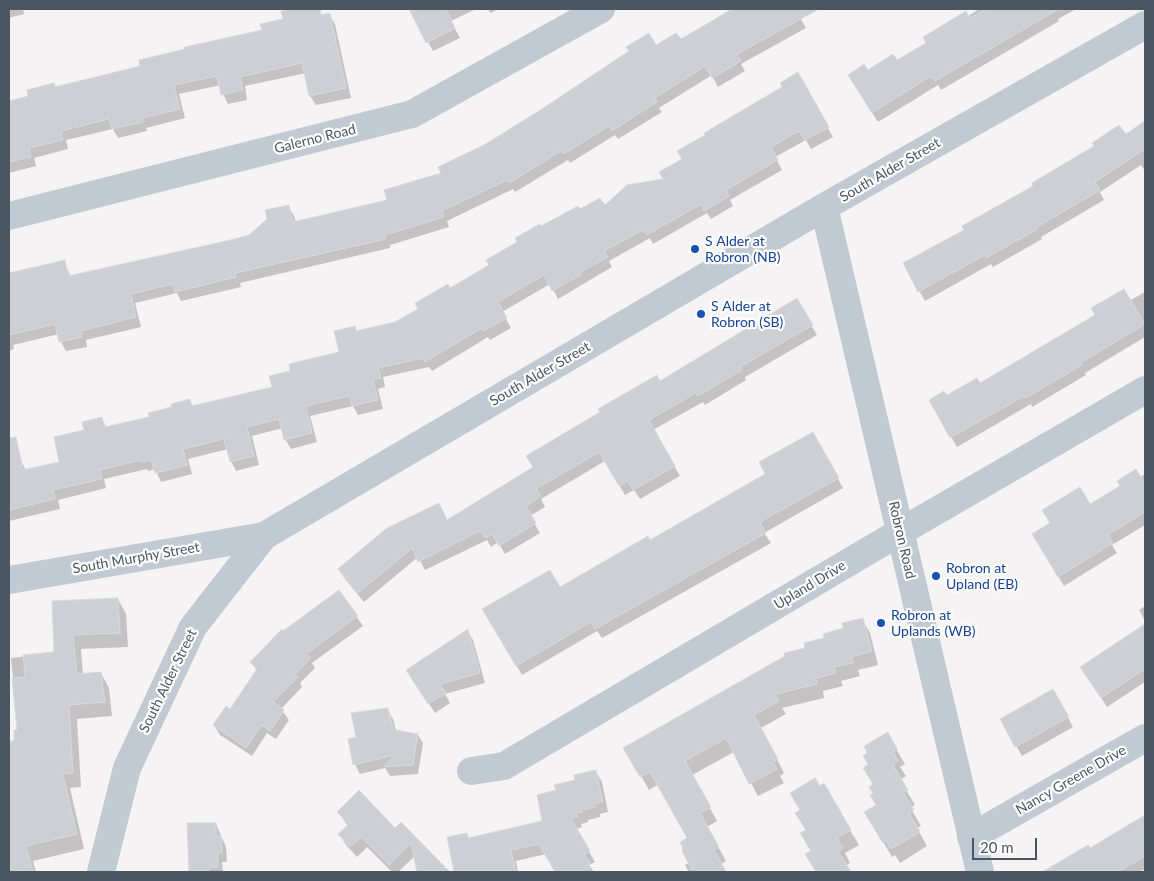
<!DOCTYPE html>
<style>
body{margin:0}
#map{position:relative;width:1154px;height:881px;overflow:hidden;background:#f5f3f3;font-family:Lato,sans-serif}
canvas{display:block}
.frame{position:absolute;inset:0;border:10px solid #4a5661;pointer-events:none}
.scale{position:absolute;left:972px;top:838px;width:65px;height:22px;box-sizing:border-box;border:2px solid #4a5661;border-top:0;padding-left:6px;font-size:15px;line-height:18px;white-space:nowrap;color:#4a5661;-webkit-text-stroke:4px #fff;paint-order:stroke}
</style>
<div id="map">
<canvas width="1154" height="881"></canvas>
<div class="frame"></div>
<div class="scale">20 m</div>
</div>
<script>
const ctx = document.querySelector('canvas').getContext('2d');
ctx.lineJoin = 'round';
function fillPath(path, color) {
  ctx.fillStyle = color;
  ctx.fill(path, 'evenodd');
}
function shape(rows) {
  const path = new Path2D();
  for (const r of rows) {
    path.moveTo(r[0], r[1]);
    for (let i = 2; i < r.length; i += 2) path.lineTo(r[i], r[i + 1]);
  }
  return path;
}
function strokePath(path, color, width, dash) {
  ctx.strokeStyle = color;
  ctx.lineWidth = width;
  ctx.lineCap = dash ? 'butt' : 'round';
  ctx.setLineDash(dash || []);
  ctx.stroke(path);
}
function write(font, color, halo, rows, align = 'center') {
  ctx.font = font + ' Lato,sans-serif';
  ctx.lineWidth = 4.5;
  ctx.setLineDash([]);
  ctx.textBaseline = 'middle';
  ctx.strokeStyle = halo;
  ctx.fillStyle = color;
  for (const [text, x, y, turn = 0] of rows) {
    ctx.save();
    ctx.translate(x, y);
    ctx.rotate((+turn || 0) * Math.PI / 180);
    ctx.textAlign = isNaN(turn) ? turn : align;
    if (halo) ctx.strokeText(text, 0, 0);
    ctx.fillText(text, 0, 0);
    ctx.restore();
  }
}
fillPath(shape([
 [9,9,23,9,24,14,9,18],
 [299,9,312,9,313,12,319,10,322,16,329,14,335,24,351,98,316,105,310,96,306,73,245,86,247,100,228,104,223,94,221,85,179,94,185,118,146,128,147,131,118,138,113,129,66,140,68,149,34,158,36,166,9,173,9,102,56,88,142,67,263,31,284,20,282,12],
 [410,9,476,9,451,21,460,38,433,51],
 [488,9,499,9,490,13],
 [734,9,795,9,806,28,741,64,745,71,718,87,712,75,659,108,662,112,618,139,615,135,570,163,568,160,515,192,513,189,447,221,449,227,390,245,390,248,240,283,241,287,181,301,177,293,135,303,141,327,86,340,87,347,66,351,61,342,59,334,13,345,14,349,9,351,9,287,18,285,64,262,71,277,250,236,288,206,294,216,296,222,388,201,442,174,485,146,656,47,680,41],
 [979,9,1076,9,1058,19,1059,21,941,90,938,85,878,122,855,85,867,72,897,62,928,43],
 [797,74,833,137,811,149,806,140,775,157,782,170,730,200,733,206,711,219,707,213,653,244,650,238,609,261,612,267,558,299,550,284,502,312,511,328,490,340,488,337,432,371,429,367,383,377,385,387,378,389,383,409,358,415,353,406,310,416,317,442,291,449,285,439,283,428,252,436,259,465,236,471,231,461,228,449,188,459,192,474,161,482,155,469,148,471,147,469,104,479,106,488,58,500,60,509,9,521,9,461,20,458,26,471,61,463,86,431,102,419,107,428,151,418,189,400,194,407,273,388,292,372,341,353,354,328,357,332,396,324,490,266,541,228,580,211,604,207,665,180,683,159,784,87],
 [1142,124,1145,128,1145,171,1141,165,1100,192,1104,200,1041,237,1042,239,993,267,991,264,925,301,904,264,965,230],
 [1145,292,1145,337,1085,373,1086,375,1032,407,1031,404,957,447,931,401,946,397,980,384],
 [796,300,817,335,745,377,746,380,705,405,703,402,653,430,680,476,640,499,634,490,625,495,605,461,541,499,545,507,530,516,540,533,505,554,498,542,491,547,487,540,425,570,418,557,364,602,345,579,339,570,439,505,448,521,535,467,660,382],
 [813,434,843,488,764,533,771,543,602,638,597,631,522,675,484,610,559,588,650,541,767,474],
 [1145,474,1145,525,1112,545,1117,553,1064,586,1034,535,1090,506],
 [339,591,363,626,312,663,315,668,300,683,302,687,281,709,289,720,276,739,267,733,252,756,220,735,214,725,230,711,257,671,251,662,283,632],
 [118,599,126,614,128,647,81,649,83,675,101,673,109,688,112,716,77,719,81,787,70,788,84,849,33,861,36,872,9,872,9,742,16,742,18,731,11,658,56,653,53,602],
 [1145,606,1145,621,1139,610],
 [862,619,870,633,878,665,858,670,860,676,841,681,843,686,823,691,824,698,782,708,786,714,761,728,784,773,780,776,784,783,758,796,734,752,692,775,717,821,707,827,726,861,721,864,725,872,689,872,685,865,689,863,689,839,659,784,649,790,625,748],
 [1145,625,1145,682,1107,707,1082,667],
 [468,631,473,640,485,683,445,694,450,703,435,713,413,680],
 [1053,690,1073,727,1022,756,1001,719],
 [387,710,393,719,396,731,418,735,423,743,418,774,390,776,385,768,360,774,355,764,358,738],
 [887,734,905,764,900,767,906,776,900,780,915,805,910,807,921,826,917,828,927,846,900,863,895,855,892,857,866,812,877,805,870,765],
 [596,772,602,782,608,812,600,814,600,817,588,820,588,822,581,824,582,827,576,829,595,862,589,865,594,872,557,872,546,854,516,861,518,872,456,872,449,838,466,835,469,839,544,822,557,791],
 [823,785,859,845,845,853,850,863,845,866,849,872,814,872,816,871,807,831,819,787],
 [338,812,395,830,401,824,448,872,418,872,415,856,398,872,392,872,367,847,357,857,346,845,340,835,348,826],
 [1145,816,1145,869,1139,872,1045,872,1088,847,1090,850],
 [216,824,226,847,227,862,222,862,223,872,188,872,190,866]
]), '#0003');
const building = shape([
 [293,9,320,9,321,15,330,13,346,88,309,96,302,63,240,77,243,90,221,95,217,76,174,85,180,109,142,118,143,122,112,129,109,119,61,131,63,140,29,148,31,157,9,162,9,101,28,96,27,90,54,83,55,87,140,66,139,60,185,49,185,47,262,30,260,24,283,19,281,11,293,9],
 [409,9,446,9,455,28,426,43,409,9],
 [732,9,819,9,737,54,741,61,712,78,705,66,655,98,657,102,612,131,609,126,564,154,561,151,509,183,507,180,442,211,444,217,385,235,386,239,235,273,236,277,175,292,173,284,131,294,136,317,81,331,82,337,59,342,55,324,9,335,9,273,65,260,68,276,235,239,249,235,267,219,265,210,289,205,293,222,387,200,384,190,441,173,438,167,484,145,542,109,629,51,626,47,649,33,656,45,676,33,681,39,732,9],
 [986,9,1059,9,935,81,931,76,872,113,848,75,864,64,868,70,893,54,897,60,926,43,923,37,966,11,970,18,986,9],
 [798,72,829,127,805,140,799,131,771,147,778,160,726,190,729,196,704,211,701,204,647,235,643,230,604,251,608,257,580,272,582,274,552,291,544,275,498,302,507,318,484,331,482,328,425,362,423,358,378,368,381,378,373,379,378,400,352,406,349,396,306,406,312,433,284,440,279,419,247,427,254,456,230,462,224,439,183,449,187,465,155,473,151,460,141,462,141,460,100,470,102,479,53,490,55,499,9,510,9,438,16,437,23,470,59,462,54,437,84,430,82,422,102,417,105,427,149,417,148,413,172,407,171,404,190,399,192,406,272,387,269,376,290,371,289,364,339,352,334,331,355,326,356,331,395,322,418,309,415,303,448,284,450,288,489,265,486,260,517,242,515,238,540,224,541,226,578,206,580,209,600,198,605,205,627,185,663,179,659,172,682,159,677,151,705,135,704,133,782,87,780,83,798,72],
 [1145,121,1145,149,1095,182,1100,190,1037,227,1038,229,986,258,985,255,918,292,903,263,964,230,962,226,1033,186,1032,183,1094,146,1092,143,1119,125,1126,134,1145,121],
 [1124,289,1145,324,1080,363,1082,365,1026,398,1024,396,950,438,929,400,944,391,947,395,977,378,980,383,1095,315,1091,308,1124,289],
 [797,298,813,325,740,367,742,370,698,396,696,393,649,420,675,466,633,490,628,481,619,486,599,452,536,489,541,496,526,506,536,523,499,546,492,534,485,538,480,531,418,562,412,548,358,593,338,569,387,528,439,503,447,520,533,467,526,456,600,412,598,409,657,375,660,381,797,298],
 [813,432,839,478,760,522,766,533,595,629,591,622,516,666,482,609,550,570,560,587,648,536,650,540,765,474,759,462,813,432],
 [1136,469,1145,484,1145,512,1108,535,1113,543,1058,577,1032,534,1050,523,1042,510,1080,487,1090,504,1120,486,1117,481,1136,469],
 [339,590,358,616,306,654,311,658,295,674,298,677,273,702,284,710,270,731,262,725,246,748,213,725,226,706,230,709,257,669,250,662,282,629,283,631,339,590],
 [118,598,120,633,73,635,77,674,101,672,105,702,69,705,73,773,63,774,77,834,26,846,33,872,9,872,9,741,14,741,14,730,17,730,12,678,25,677,23,655,54,652,52,601,118,598],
 [863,618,872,651,851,657,853,663,834,667,836,673,816,678,817,684,776,694,779,701,754,715,778,759,773,762,777,769,749,784,726,738,685,761,711,807,700,813,719,847,714,850,726,872,693,872,682,851,683,849,680,842,687,838,650,772,640,777,623,748,785,656,784,653,805,648,804,643,824,638,823,634,843,628,842,623,863,618],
 [1145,624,1145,669,1101,698,1080,667,1145,624],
 [468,629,480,673,440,684,446,693,428,704,406,670,468,629],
 [1053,689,1069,717,1015,747,1000,719,1053,689],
 [388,708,393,728,391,729,417,734,418,732,413,765,383,767,395,755,353,765,348,739,356,737,351,713,388,708],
 [888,732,897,749,893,752,898,761,893,765,908,790,903,792,914,810,909,813,920,832,891,849,886,841,883,843,864,812,876,805,870,795,873,793,869,787,873,784,863,768,868,764,863,756,867,753,864,746,888,732],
 [596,770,603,802,594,804,595,807,582,810,583,812,576,813,577,817,571,818,590,851,584,854,590,863,587,865,591,872,555,872,539,844,511,850,516,872,454,872,447,837,467,833,468,838,542,821,537,795,556,790,554,785,575,780,574,775,596,770],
 [815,778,820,786,824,783,851,830,837,838,843,848,838,851,851,872,816,872,805,854,811,851,800,833,806,830,795,813,800,810,790,793,815,778],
 [359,790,395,828,401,822,450,872,417,872,411,843,389,865,361,837,350,847,338,834,349,824,337,812,359,790],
 [1145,815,1145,856,1118,872,1042,872,1088,845,1090,848,1145,815],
 [187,823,216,823,216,836,221,836,222,853,218,853,218,867,209,868,208,872,189,872,187,823]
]);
fillPath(building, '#cdcfd5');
strokePath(building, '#d7d9de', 1);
strokePath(shape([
 [824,207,980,872],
 [9,216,412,114,601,9],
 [9,580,264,536],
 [471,771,504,766,900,532,1145,390],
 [971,837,1145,738],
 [101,872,127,768,193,627,264,536,824,207,1145,25]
]), '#c1cad2', 28);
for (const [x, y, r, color] of [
 [695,249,5,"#1a4fb4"],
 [701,314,5,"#1a4fb4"],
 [936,576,5,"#1a4fb4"],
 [881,623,5,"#1a4fb4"]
]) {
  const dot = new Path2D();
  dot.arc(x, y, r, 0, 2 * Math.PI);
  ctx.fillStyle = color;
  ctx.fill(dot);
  strokePath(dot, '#fff', 2);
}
write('14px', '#4a5661', '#fff', [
 ["Galerno Road",315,139,-14],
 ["South Alder Street",890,170,-30],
 ["South Alder Street",540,374,-30],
 ["Robron Road",902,540,77],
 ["South Murphy Street",136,558,-10],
 ["Upland Drive",810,585,-31],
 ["South Alder Street",168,681,-64],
 ["Nancy Greene Drive",1071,780,-30]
]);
write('14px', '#164399', '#fff', [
 ["S Alder at",705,241],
 ["Robron (NB)",705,257],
 ["S Alder at",711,306],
 ["Robron (SB)",711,322],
 ["Robron at",946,568],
 ["Upland (EB)",946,584],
 ["Robron at",891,615],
 ["Uplands (WB)",891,631]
], 'left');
</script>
